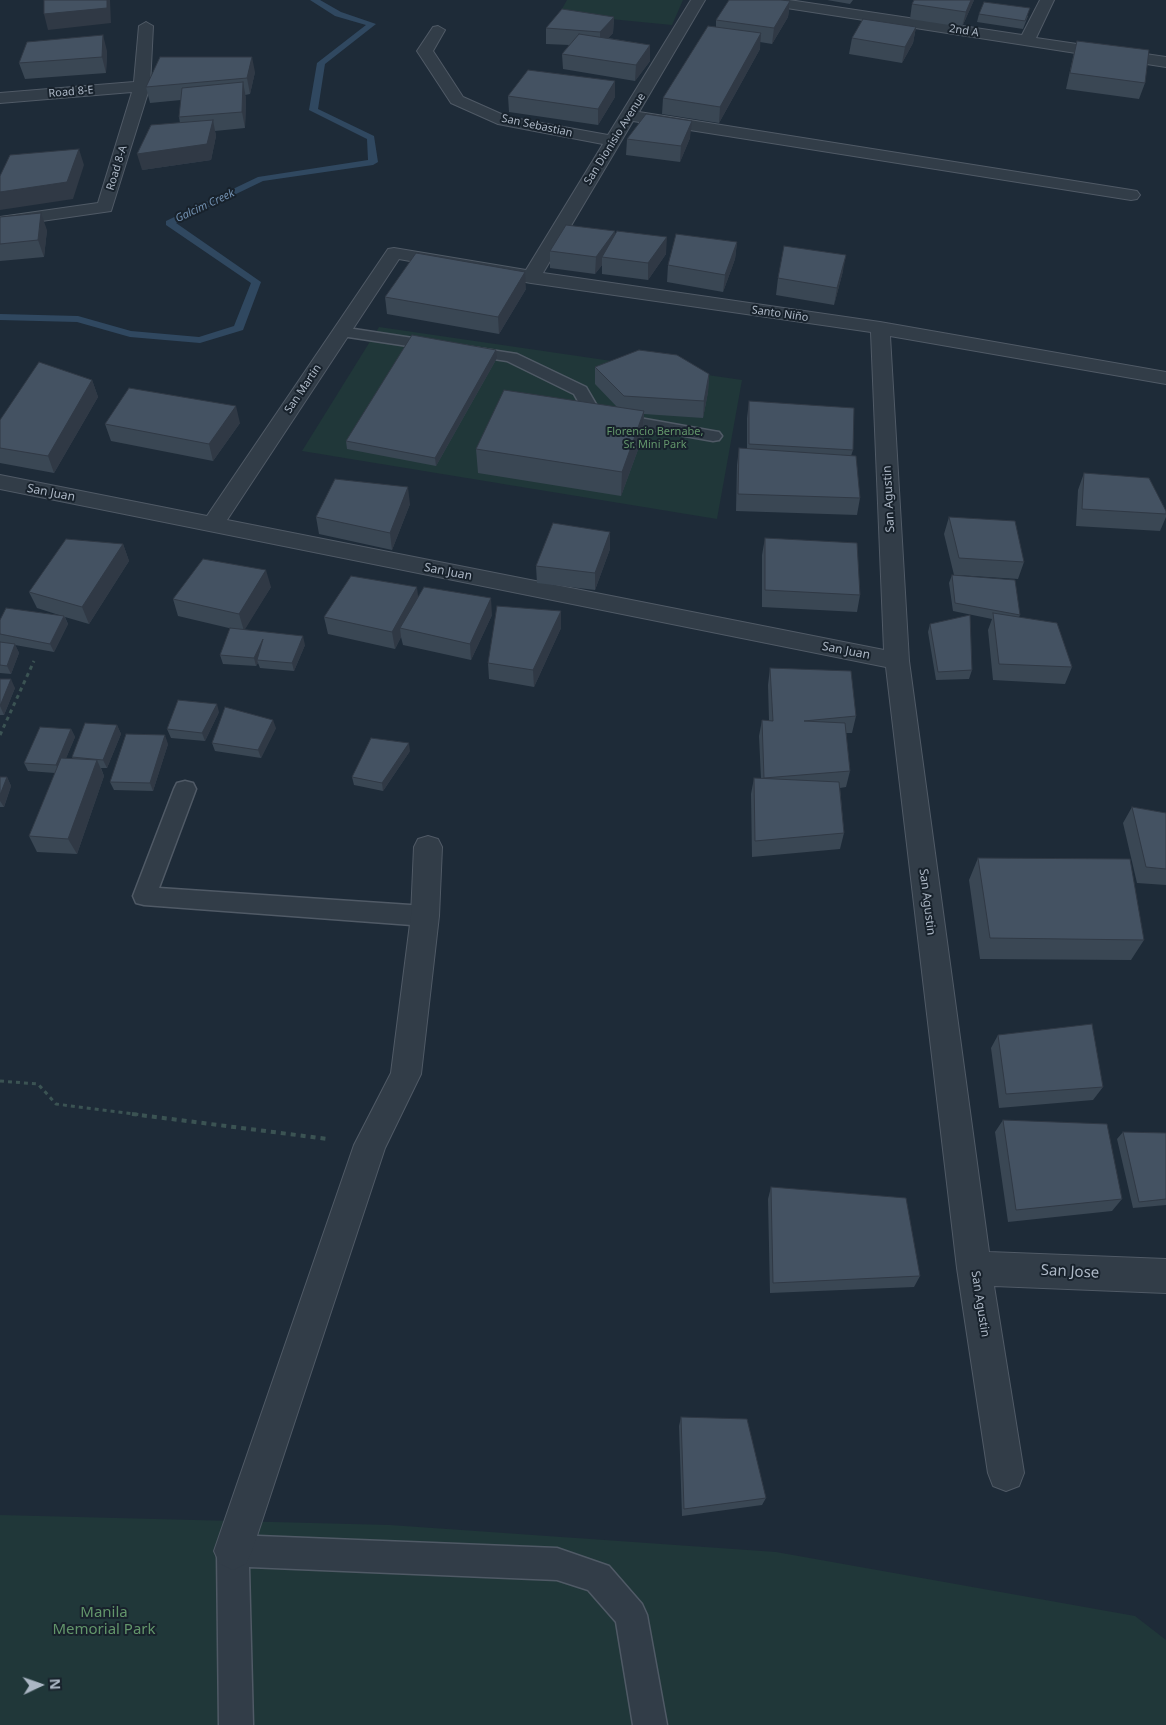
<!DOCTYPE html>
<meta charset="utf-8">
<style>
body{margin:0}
#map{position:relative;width:1166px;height:1725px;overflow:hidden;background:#1e2b38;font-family:"Noto Sans",sans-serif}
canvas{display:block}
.north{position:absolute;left:15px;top:1660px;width:50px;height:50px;-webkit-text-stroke:4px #18222c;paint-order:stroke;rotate:87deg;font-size:14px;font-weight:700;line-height:20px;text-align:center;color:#acb7c5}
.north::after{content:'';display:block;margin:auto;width:18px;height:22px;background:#acb7c5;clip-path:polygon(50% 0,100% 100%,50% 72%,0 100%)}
</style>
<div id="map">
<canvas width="1166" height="1725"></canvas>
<div class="north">N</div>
</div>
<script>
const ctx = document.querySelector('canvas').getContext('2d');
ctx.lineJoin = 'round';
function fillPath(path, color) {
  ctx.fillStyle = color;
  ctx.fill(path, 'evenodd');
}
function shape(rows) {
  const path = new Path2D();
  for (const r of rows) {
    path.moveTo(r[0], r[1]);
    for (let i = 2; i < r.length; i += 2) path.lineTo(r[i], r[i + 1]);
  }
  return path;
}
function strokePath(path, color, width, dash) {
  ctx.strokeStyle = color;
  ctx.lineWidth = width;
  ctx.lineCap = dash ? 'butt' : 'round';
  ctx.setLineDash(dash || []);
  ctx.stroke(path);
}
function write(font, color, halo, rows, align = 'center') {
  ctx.font = font + ' "Noto Sans",sans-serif';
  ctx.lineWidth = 4;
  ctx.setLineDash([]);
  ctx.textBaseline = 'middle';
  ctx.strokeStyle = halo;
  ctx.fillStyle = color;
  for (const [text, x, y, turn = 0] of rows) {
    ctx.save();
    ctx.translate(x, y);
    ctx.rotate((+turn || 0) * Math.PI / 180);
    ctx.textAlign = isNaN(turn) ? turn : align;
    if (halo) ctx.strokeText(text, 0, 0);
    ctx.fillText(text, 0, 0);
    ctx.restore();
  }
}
fillPath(shape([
 [567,0,683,0,672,25,559,14],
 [379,327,742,380,717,519,302,451],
 [0,1515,390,1525,776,1552,1135,1616,1166,1640,1166,1725,0,1725]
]), '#203739');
fillPath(shape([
 [310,0,320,0,341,12,376,24,325,64,318,109,374,136,378,162,373,165,263,181,176,223,261,282,243,330,200,343,130,337,77,322,0,320,0,314,78,316,131,331,199,337,234,326,251,283,166,225,166,221,258,177,368,160,367,139,309,110,317,63,366,25,335,16,310,0]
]), '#304860');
const lane = shape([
 [341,327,517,354,586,387,600,411,713,431,719,432,722,436,719,440,713,441,588,419,574,394,507,361,335,335,333,332,341,327],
 [185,781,193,783,196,789,159,888,425,906,433,909,437,916,433,923,425,926,144,905,136,903,133,896,174,789,177,783,185,781],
 [233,1535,557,1548,609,1566,642,1604,647,1615,667,1725,633,1725,616,1622,588,1590,557,1580,249,1567,253,1725,219,1725,217,1551,222,1540,233,1535]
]);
const street = shape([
 [691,0,705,0,639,112,1131,190,1137,191,1140,195,1137,199,1131,200,633,121,543,273,880,322,1166,372,1166,384,890,336,909,661,989,1252,1166,1259,1166,1293,994,1286,1024,1473,1019,1486,1006,1491,993,1486,988,1473,957,1268,886,667,0,489,0,475,207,516,388,249,394,248,526,270,603,144,498,124,451,103,417,51,433,27,438,26,445,30,433,51,463,97,508,117,608,135,691,0],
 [399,259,531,283,871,332,884,650,227,520,399,259],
 [754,0,789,0,1022,35,1040,0,1054,0,1036,38,1166,57,1166,67,761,4,754,0],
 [146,22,153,26,150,86,111,211,0,227,0,217,98,203,132,92,0,103,0,93,134,82,139,26,146,22],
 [428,836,438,839,442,847,439,916,421,1074,385,1148,252,1551,246,1564,233,1570,220,1564,214,1551,354,1145,391,1073,411,916,414,847,418,839,428,836]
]);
strokePath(lane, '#505a66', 3);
strokePath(street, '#505a66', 2);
strokePath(shape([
 [0,735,34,661],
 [0,1081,38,1084,56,1104,142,1115]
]), '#3b5353', 3, [4, 4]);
strokePath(shape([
 [132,1114,328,1139]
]), '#3b5353', 4, [5, 5]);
fillPath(lane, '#323d48');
fillPath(street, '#323d48');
fillPath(shape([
 [827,0,853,0,850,4],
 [974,0,962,27,910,19,912,4],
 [790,1,788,17,772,44,760,42,760,49,719,123,662,114,663,98,716,27,716,20],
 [979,14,1028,16,1023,29,977,22],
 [614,17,613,33,608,38,650,45,650,61,635,81,563,69,562,54,569,45,546,44,546,28],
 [916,27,913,43,902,63,849,54,852,38],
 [1077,41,1145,83,1139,99,1066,89,1073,57],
 [107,51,106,73,25,79,19,63],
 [255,72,250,94,245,95,246,98,245,128,215,131,216,136,211,160,142,170,180,123,179,117,181,100,150,103,146,87],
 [508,96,615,97,598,125,509,112],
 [690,138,680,162,626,155,627,139],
 [0,217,47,230,44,257,0,261],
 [615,235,666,254,648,280,602,274,602,265,595,274,550,268,550,251],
 [737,242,735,259,723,292,667,282,668,265],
 [843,271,834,305,776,295,778,278],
 [526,289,499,334,387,314,385,297],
 [497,358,436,466,347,449,346,441],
 [595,367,709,374,708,392,703,418,644,414,643,436,621,496,478,473,476,449,618,408,595,384],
 [92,380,98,397,54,473,0,463,0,420],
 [749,401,853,450,851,456,860,498,857,515,736,511,737,465,739,448,747,449,747,418],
 [240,423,213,461,111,441,105,424],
 [1084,473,1166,511,1166,517,1160,531,1076,526,1078,490],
 [410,504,392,550,319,534,316,517],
 [949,517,1024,562,1018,579,957,575,1020,615,1019,617,1072,667,1065,684,993,680,988,630,992,619,953,611,949,583,952,575,954,575,944,534],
 [765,538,860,595,857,612,762,607,762,555],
 [123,544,129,561,89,624,65,617,68,624,54,652,15,645,19,653,11,674,0,673,0,620,59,615,37,608,29,592],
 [610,549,595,590,537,583,536,566],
 [271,587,244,630,305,645,294,671,260,668,258,663,256,666,223,664,220,655,233,629,178,616,173,599],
 [418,597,492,615,471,660,403,645,401,637,395,649,328,634,324,617],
 [561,611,561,628,534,687,489,679,488,663],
 [930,624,972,670,969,679,936,680,928,632],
 [770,668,856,716,852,733,846,733,850,771,846,787,840,788,844,833,840,849,752,857,751,794,754,778,761,779,759,736,762,720,769,720,768,685],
 [0,679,15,688,4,715,0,715],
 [219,712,205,741,171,738,167,729],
 [117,725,121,734,107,768,101,768,104,776,77,854,37,852,29,836,55,773,28,771,24,763,71,729,75,737,66,758,73,759,72,757],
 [276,728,261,758,215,751,212,743],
 [168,744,153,791,114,790,110,782],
 [410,751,383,791,354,785,352,777],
 [0,777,7,777,11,786,4,807,0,807],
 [1132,807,1166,813,1166,885,1137,883,1123,823],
 [978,858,1144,940,1131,960,980,959,969,880],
 [998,1035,1103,1087,1093,1100,999,1108,991,1048],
 [1003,1120,1122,1199,1112,1211,1008,1222,995,1132],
 [1123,1132,1166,1133,1166,1205,1133,1208,1117,1139],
 [771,1187,920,1276,914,1287,770,1293,768,1199],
 [681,1417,766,1498,762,1505,682,1516,679,1426]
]), '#3a4754');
fillPath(shape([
 [107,0,110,0,111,23,48,30,44,14],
 [971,0,974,0,962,27,966,12],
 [790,1,788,17,772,44,774,28],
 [614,17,613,33,600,48,600,32],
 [916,27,913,43,902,63,905,47],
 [761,33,760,49,719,123,720,107],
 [103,35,107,51,106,73,102,57],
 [650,45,650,61,635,81,636,65],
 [252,57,255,72,250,94,247,78],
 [615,81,615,97,598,125,598,109],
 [243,82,246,98,245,128,242,112],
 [213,120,216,136,211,160,142,170,137,154],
 [692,121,690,138,680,162,681,146],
 [79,149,84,165,73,199,0,210,0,192],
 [41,213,47,230,44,257,38,240],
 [615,231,615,248,602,257,602,265,595,274,596,257],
 [667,237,666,254,648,280,648,263],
 [737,242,735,259,723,292,725,275],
 [846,255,843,271,834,305,837,288],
 [525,272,526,289,499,334,498,317],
 [496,350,497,358,436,466,435,458],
 [709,374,708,392,703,418,704,401],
 [92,380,98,397,54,473,48,456],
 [236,406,240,423,213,461,209,444],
 [644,411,643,436,621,496,622,472],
 [408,487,410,504,392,550,390,533],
 [610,532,610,549,595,590,595,573],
 [123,544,129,561,89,624,82,607],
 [266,570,271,587,244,631,239,614],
 [417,587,419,604,400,628,401,637,395,649,392,632],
 [491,598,492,615,471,660,470,644],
 [561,611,561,628,534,687,533,670],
 [64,616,68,624,54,652,50,644],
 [303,636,305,645,294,671,292,663],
 [263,639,257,660,258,663,256,666,254,658],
 [15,644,19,653,11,674,7,666],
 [11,679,15,688,4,715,0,706],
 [217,704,219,712,205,741,202,733],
 [273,720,276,728,261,758,258,750],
 [117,725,121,734,107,768,103,760],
 [71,729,75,737,60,773,56,765],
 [165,735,168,744,153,791,150,783],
 [409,743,410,751,383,791,382,783],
 [97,760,104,776,77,854,68,839],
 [7,777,11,786,4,807,0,801,0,795]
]), '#303945');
const building = shape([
 [44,0,107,0,107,8,44,14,44,0],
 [729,0,781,0,790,1,774,28,716,20,729,0],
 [914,0,971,0,966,12,912,4,914,0],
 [984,2,1030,8,1025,21,979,14,984,2],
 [562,9,614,17,600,32,546,28,562,9],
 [863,19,916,27,905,47,852,38,863,19],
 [708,26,761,33,720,107,663,98,708,26],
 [579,34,650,45,636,65,562,54,579,34],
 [103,35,102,57,19,63,27,42,103,35],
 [1077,41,1149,50,1145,83,1070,73,1077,41],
 [160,57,252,57,247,78,146,87,160,57],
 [528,70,615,81,598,109,508,96,528,70],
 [243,82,242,112,179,117,182,88,243,82],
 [646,114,692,121,681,146,627,139,646,114],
 [213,120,207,144,137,154,151,125,213,120],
 [79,149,67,182,0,192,0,176,10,155,79,149],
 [41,213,38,240,0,244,0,217,41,213],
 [566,225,615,231,596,257,550,251,566,225],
 [617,231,667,237,648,263,602,257,617,231],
 [676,234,737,242,725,275,668,265,676,234],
 [784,246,846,255,837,288,778,278,784,246],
 [416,253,525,272,498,317,385,297,416,253],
 [412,335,496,350,435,458,346,441,412,335],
 [639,350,677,355,709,374,704,401,624,396,595,367,639,350],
 [39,362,92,380,48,456,0,448,0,420,39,362],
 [129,388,236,406,209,444,105,424,129,388],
 [504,390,644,411,622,472,476,449,504,390],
 [749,401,854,408,853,450,749,444,749,401],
 [739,448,856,456,860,498,738,494,739,448],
 [1084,473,1149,478,1166,511,1166,514,1082,509,1084,473],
 [335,479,408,487,390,533,316,517,335,479],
 [949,517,1015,521,1024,562,959,558,949,517],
 [553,523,610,532,595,573,536,566,553,523],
 [765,538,857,543,860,595,765,590,765,538],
 [66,539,123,544,82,607,29,592,66,539],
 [203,559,266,570,239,614,173,599,203,559],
 [952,575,1015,580,1020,615,955,603,952,575],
 [351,576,417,587,392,632,324,617,351,576],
 [424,587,491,598,470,644,400,628,424,587],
 [497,606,561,611,533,670,488,663,497,606],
 [6,608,64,616,50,644,0,634,0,620,6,608],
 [993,613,1057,623,1072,667,999,664,993,613],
 [970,615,972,670,938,672,930,624,970,615],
 [230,628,303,636,292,663,257,660,263,639,254,658,220,655,230,628],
 [0,642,15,644,7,666,0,665,0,642],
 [770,668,851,671,856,716,804,721,845,723,850,771,764,778,762,720,773,721,770,668],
 [0,679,11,679,0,706,0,679],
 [178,700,217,704,202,733,167,729,178,700],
 [225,707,273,720,258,750,212,743,225,707],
 [85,723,117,725,103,760,72,757,85,723],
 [40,727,71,729,56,765,24,763,40,727],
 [126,734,165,735,150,783,110,782,126,734],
 [371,738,409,743,382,783,352,777,371,738],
 [61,758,97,760,68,839,29,836,61,758],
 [0,777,7,777,0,795,0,777],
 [754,778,839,782,844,833,755,841,754,778],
 [1132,807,1166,813,1166,869,1146,867,1132,807],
 [978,858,1130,859,1144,940,990,938,978,858],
 [1092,1024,1103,1087,1006,1094,998,1035,1092,1024],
 [1003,1120,1107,1124,1122,1199,1016,1210,1003,1120],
 [1123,1132,1166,1133,1166,1199,1139,1202,1123,1132],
 [771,1187,906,1198,920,1276,773,1283,771,1187],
 [681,1417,747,1419,766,1498,684,1509,681,1417]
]);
fillPath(building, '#445262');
strokePath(building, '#303945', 1);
write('11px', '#acb7c5', '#18222c', [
 ["2nd A",964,31,9],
 ["Road 8-E",71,92,-5],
 ["San Sebastian",537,126,12],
 ["San Dionisio Avenue",615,139,-58],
 ["Road 8-A",117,168,-73],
 ["Santo Niño",780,314,8],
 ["San Martin",303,389,-56]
]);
write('italic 11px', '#7290b0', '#18222c', [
 ["Galcim Creek",205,206,-25]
]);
write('11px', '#63966b', '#18222c', [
 ["Florencio Bernabe,",655,432],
 ["Sr. Mini Park",655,445]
]);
write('12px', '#acb7c5', '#18222c', [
 ["San Juan",51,493,11],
 ["San Agustin",889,499,-93],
 ["San Juan",448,572,11],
 ["San Juan",846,651,11],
 ["San Agustin",927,902,83],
 ["San Agustin",980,1304,81]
]);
write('15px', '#acb7c5', '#18222c', [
 ["San Jose",1070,1272,3]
]);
write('15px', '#63966b', '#18222c', [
 ["Manila",104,1613],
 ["Memorial Park",104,1630]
]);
</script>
